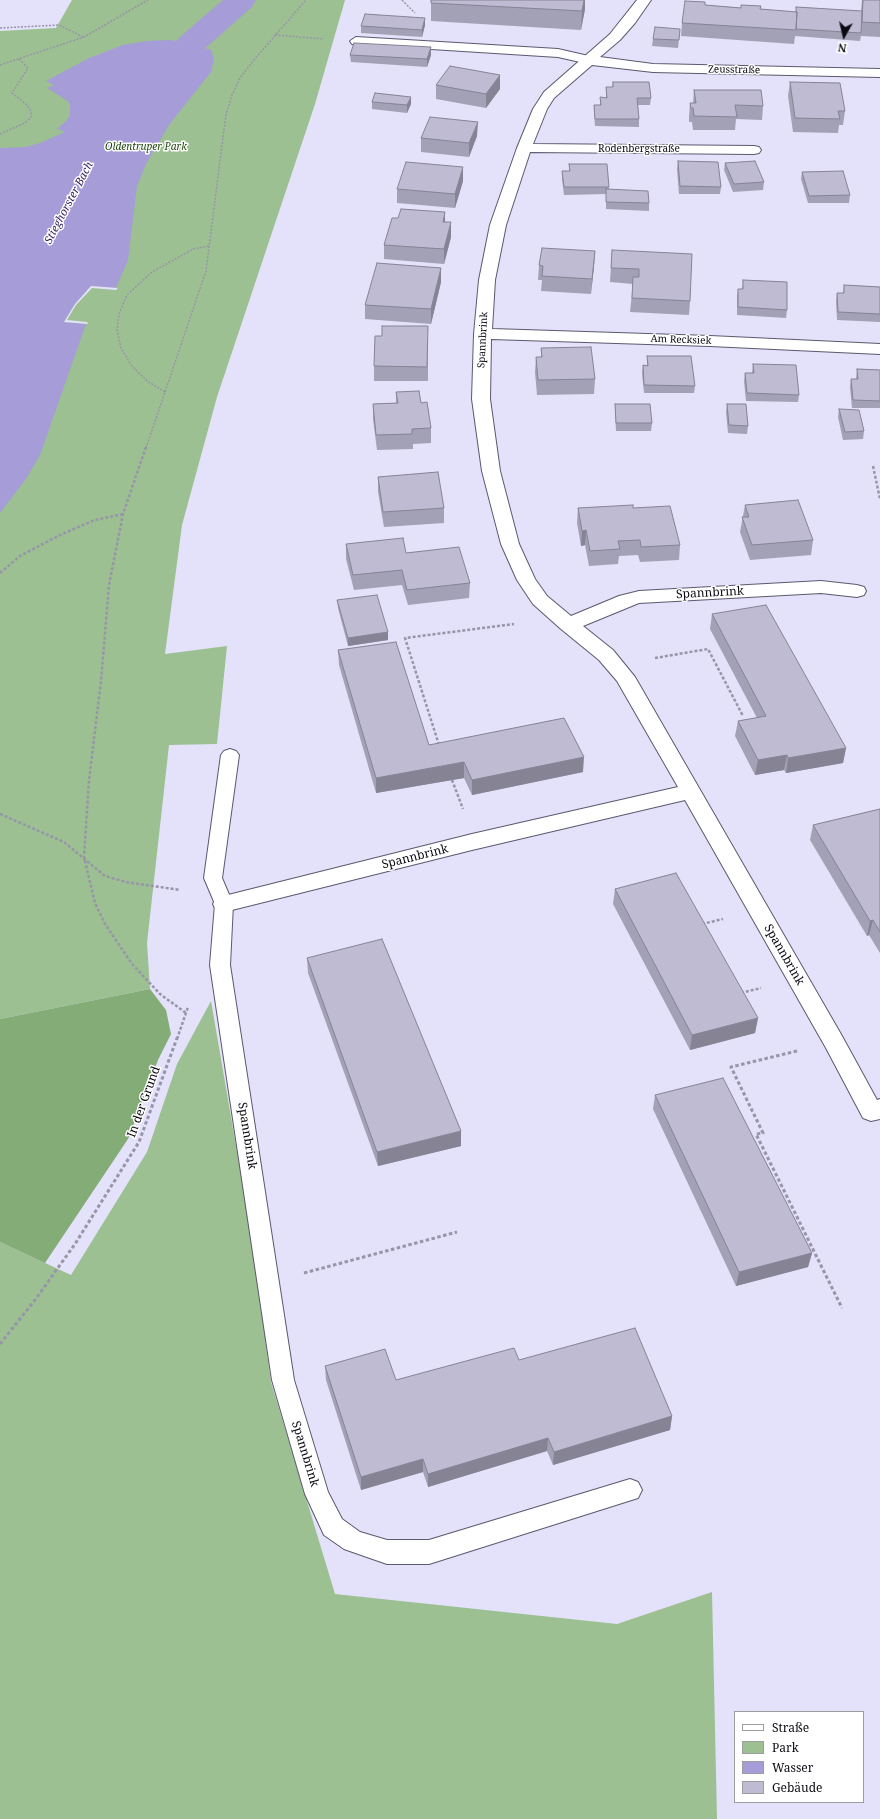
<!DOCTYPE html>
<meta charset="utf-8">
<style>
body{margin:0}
#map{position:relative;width:880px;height:1819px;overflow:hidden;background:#e4e1fa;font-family:"Noto Serif",serif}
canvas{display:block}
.legend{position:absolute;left:734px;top:1711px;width:130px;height:92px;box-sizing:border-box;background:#fff;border:1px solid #9d9da0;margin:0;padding:5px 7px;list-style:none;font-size:12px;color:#0b0a12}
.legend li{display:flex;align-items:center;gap:8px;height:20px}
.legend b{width:20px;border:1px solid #9d9da0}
.north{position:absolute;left:824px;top:16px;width:40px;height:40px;-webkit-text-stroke:3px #fff;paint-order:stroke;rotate:188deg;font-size:11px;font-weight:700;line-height:16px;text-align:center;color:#0b0a12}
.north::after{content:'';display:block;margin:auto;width:14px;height:18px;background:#0b0a12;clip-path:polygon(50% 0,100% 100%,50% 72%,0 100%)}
</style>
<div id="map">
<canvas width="880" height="1819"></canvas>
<ul class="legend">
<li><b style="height:5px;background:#fff"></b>Straße</li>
<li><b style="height:11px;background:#9dc092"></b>Park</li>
<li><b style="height:11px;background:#a59cd8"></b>Wasser</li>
<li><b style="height:11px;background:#bebbd3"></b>Gebäude</li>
</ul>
<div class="north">N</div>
</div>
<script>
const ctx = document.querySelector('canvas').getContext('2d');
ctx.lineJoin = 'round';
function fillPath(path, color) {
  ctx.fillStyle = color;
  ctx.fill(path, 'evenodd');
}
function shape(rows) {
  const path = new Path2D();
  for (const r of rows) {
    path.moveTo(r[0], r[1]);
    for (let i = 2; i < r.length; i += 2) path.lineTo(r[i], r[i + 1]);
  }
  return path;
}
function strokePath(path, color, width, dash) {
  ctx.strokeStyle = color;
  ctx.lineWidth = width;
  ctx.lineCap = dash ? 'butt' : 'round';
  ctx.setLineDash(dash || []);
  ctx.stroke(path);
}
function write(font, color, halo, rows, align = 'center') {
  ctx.font = font + ' "Noto Serif",serif';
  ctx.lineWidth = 3;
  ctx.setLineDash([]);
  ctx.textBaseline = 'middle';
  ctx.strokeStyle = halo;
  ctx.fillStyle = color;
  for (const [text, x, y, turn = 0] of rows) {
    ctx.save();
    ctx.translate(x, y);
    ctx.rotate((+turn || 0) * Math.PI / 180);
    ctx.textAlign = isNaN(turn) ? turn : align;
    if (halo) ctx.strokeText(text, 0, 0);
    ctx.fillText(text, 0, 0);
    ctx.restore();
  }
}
fillPath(shape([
 [72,0,345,0,315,104,217,397,182,525,165,654,227,646,217,744,169,745,147,943,150,989,0,1019,0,31,56,28],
 [211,1001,269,1337,265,1339,271,1382,335,1594,617,1624,712,1592,717,1819,0,1819,0,1242,71,1275,147,1152,177,1064]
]), '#9dc092');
fillPath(shape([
 [150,989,166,1010,171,1034,158,1060,128,1139,45,1263,0,1242,0,1019]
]), '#84ac77');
fillPath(shape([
 [169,40,185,42,211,50,214,59,211,72,169,125,146,164,137,186,128,260,116,288,91,286,75,304,64,322,86,324,40,455,26,479,0,513,0,148,26,147,40,143,65,132,57,129,67,120,70,115,70,104,66,100,47,88,54,85,46,81,89,58,123,45,147,41]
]), '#a59cd8');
fillPath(shape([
 [91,286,118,288,116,290,92,288,76,305,67,320,87,322,88,324,64,322,75,304]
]), '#e4e1fa');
fillPath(shape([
 [223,0,256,0,252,7,202,51,154,103,142,106,130,103,126,96,130,89,180,37,223,0]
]), '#a59cd8');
const service = shape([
 [356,37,558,49,593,57,595,60,593,63,589,64,558,57,352,44,350,41,356,37],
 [230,749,236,751,239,755,222,878,233,904,230,965,294,1380,328,1492,342,1519,360,1532,387,1540,429,1540,630,1479,638,1482,642,1490,638,1498,429,1564,387,1564,344,1549,324,1535,305,1494,272,1380,210,965,215,904,204,878,221,755,224,751,230,749]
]);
const minor = shape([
 [637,0,651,0,635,23,620,40,600,57,653,64,880,69,880,77,653,72,592,65,554,98,547,109,533,144,754,146,759,147,761,150,759,153,754,154,530,152,506,225,495,280,492,329,710,336,880,344,880,354,710,346,491,339,490,399,500,471,519,544,535,579,547,596,571,616,619,596,639,591,821,581,857,585,864,587,866,591,864,595,857,597,821,593,639,603,583,626,613,650,635,677,842,1036,877,1100,880,1099,880,1119,871,1121,863,1118,826,1048,685,800,472,850,224,912,216,910,213,904,216,898,472,834,678,787,617,681,599,660,561,629,533,604,517,580,501,544,482,471,472,399,474,334,479,280,490,225,517,148,533,109,544,92,610,34,637,0]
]);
strokePath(service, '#5b596e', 2);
strokePath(minor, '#5b596e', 2);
strokePath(shape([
 [402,0,415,13],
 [0,28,59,25,83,37],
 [275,35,324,39],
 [0,65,84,37,148,0],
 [0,134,25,123,31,117,31,111,27,105,12,93,28,68,19,59],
 [165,392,147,381,131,365,121,348,117,330,119,314,127,295,152,272,193,249,209,246],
 [146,448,206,271,226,114,232,95,240,78,253,61,306,0]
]), '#9795a8', 1.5, [2, 1.5]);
strokePath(shape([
 [146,447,123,514,109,585,101,681,89,780,84,857,95,903,105,924,132,964,160,994,186,1013],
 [873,466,880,499],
 [0,573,20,556,62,534,95,520,123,514],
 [655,658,708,649,743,716],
 [439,745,405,638,514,624],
 [452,780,463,809],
 [0,814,64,842,105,876,126,882,180,890],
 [702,924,723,919],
 [741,993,761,988],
 [177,1039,188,1007]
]), '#9795a8', 2.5, [3, 2]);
strokePath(shape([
 [797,1051,731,1067,763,1133,756,1134,842,1308],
 [304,1273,457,1232],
 [0,1344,35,1300,75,1244,139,1142,177,1038]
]), '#9795a8', 3, [3.5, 2.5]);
fillPath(service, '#fff');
fillPath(minor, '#fff');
fillPath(shape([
 [862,0,880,0,880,37,861,36,860,41,795,36,794,44,681,36,682,23,705,5,796,12,796,7,861,11],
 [431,3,585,9,581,30,431,21],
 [425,18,425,25,422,37,361,33,361,26],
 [680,29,678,48,652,46,653,39],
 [431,47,431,55,427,67,351,62,350,55],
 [613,82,651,98,650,105,638,105,639,119,639,127,595,126,594,112,594,105,600,105,600,97,606,98,606,87,612,87],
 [790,82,845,111,843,125,839,125,838,133,793,132,788,96],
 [436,85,500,89,486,108,436,99],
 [694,90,763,106,762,120,736,119,735,130,693,130,692,122,689,122,689,117,690,103,693,103],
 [411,97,411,104,407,113,372,109,372,102],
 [477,136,469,157,421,152,421,138],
 [678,161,721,187,720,194,679,194,677,169],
 [725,163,764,182,763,190,733,192,724,170],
 [569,164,609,187,609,189,649,203,649,211,606,209,606,194,564,195,562,179,562,171,569,171],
 [802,172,850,195,849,203,808,203,801,179],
 [463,181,455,208,397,203,397,189],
 [445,212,445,222,451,237,444,264,384,259,384,245,398,218],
 [612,250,690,301,689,315,630,312,633,284,610,282],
 [595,251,594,266,591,294,541,291,542,280,538,280,539,265],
 [441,268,441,282,431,324,365,319,365,305],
 [743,280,787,310,786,318,737,315,737,296,738,289,742,289],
 [844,285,880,287,880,322,837,320,836,301,837,293,843,293],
 [428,341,428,381,374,381,374,366],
 [541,348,595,379,594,394,537,395,535,372,536,357,541,357],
 [647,356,695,386,694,393,644,393,642,373,643,365,647,366],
 [753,364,799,395,798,402,746,401,744,381,745,373,752,373],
 [857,369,880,370,880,408,852,408,850,387,851,379,856,379],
 [396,392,421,403,431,428,431,443,413,444,413,449,377,450,373,419,373,404,396,403],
 [615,404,652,423,651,431,616,431,615,411],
 [727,404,748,426,747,434,728,433,726,412],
 [839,409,864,431,863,439,843,440,838,417],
 [378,477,444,508,444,523,384,527,378,492],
 [745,505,813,540,811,555,750,560,740,532],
 [578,508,633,508,680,545,679,560,640,562,638,555,619,556,618,564,589,566,585,545,581,546,577,523],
 [346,544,470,583,469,598,408,605,402,585,354,590,346,559],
 [337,600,388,640,348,646,338,608],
 [712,614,846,748,843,763,786,773,784,770,755,775,735,736,738,721,757,718,710,629],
 [338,650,429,745,583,772,472,795,464,778,376,793,339,665],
 [880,809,880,953,869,935,867,936,810,840,813,825],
 [615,889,758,1018,755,1033,690,1050,613,904],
 [307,958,461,1146,378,1166,308,973],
 [655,1095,812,1253,808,1267,736,1286,653,1109],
 [519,1360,672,1416,670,1430,553,1465,547,1451,428,1487,423,1472,361,1490,326,1380,325,1366,396,1380]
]), '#a3a1b5');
fillPath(shape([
 [584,0,585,0,585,9,581,30,582,11],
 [425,18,425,25,422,37,422,30],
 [431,47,431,55,427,67,427,59],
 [500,75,500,89,486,108,486,94],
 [411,97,411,104,407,113,407,105],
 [478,122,477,136,469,157,469,143],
 [463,167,463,181,455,208,455,194],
 [445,212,445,226,443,222],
 [451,222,451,237,444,264,444,249],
 [595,251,594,266,591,294,592,279],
 [441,268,441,282,431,324,431,309],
 [586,530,585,545,581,546,582,531],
 [388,632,388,640,348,646,348,638],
 [846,748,843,763,786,773,788,758],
 [787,755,784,770,755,775,758,760],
 [584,757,583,772,472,795,472,780],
 [464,762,464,778,376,793,376,778],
 [873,920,869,935,867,936,870,921],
 [758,1018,755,1033,690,1050,692,1035],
 [461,1131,461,1146,378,1166,377,1152],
 [812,1253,808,1267,736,1286,739,1272],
 [672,1416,670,1430,553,1465,554,1452],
 [548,1438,547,1451,428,1487,428,1474],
 [423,1459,423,1472,361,1490,361,1477]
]), '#858394');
const building = shape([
 [431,0,584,0,582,11,431,3,431,0],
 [863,0,880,0,880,23,862,22,863,0],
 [685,1,705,2,705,5,741,8,741,5,761,6,760,9,797,12,796,30,682,23,685,1],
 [796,7,862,11,861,33,796,29,797,12,796,12,796,7],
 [365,14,425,18,422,30,361,26,365,14],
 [655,27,680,29,679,40,653,39,655,27],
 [354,43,431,47,427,59,350,55,354,43],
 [450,66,500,75,486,94,436,85,450,66],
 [613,82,649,82,651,98,637,98,639,119,595,119,594,105,601,105,600,97,607,98,606,87,613,87,613,82],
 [790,82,840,83,845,111,838,111,840,119,795,118,790,82],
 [694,90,761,90,763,106,735,105,737,117,694,116,693,108,691,108,690,103,696,103,694,90],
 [375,93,411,97,407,105,372,102,375,93],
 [430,117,478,122,469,143,421,138,430,117],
 [678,161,718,162,721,187,680,186,678,161],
 [755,161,764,182,734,184,725,163,755,161],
 [406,162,463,167,455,194,397,189,406,162],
 [569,164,607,164,609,187,564,187,562,171,570,171,569,164],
 [843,171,850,195,809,196,802,172,843,171],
 [606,189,648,191,649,203,606,202,606,189],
 [401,209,445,212,443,222,451,222,444,249,384,245,392,218,398,218,401,209],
 [542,248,595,251,592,279,542,276,543,266,539,265,542,248],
 [612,250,692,254,690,301,632,298,633,277,639,277,639,269,611,268,612,250],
 [377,263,441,268,431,309,365,305,377,263],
 [743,280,787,282,787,310,738,307,738,289,743,289,743,280],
 [844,285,880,287,880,314,838,312,837,293,844,293,844,285],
 [382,326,428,326,427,367,374,366,375,336,382,336,382,326],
 [591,347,595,379,538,380,536,357,542,357,541,348,591,347],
 [647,356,691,356,695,386,644,385,643,365,648,366,647,356],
 [753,364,796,365,799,395,747,393,745,373,754,373,753,364],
 [857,369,880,370,880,401,853,400,851,379,858,379,857,369],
 [419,391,421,403,427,402,431,428,412,429,412,434,376,435,373,404,398,403,396,392,419,391],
 [615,404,650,404,652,423,616,423,615,404],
 [727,404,746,404,748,426,729,425,727,404],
 [839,409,859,410,864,431,845,432,839,409],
 [438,472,444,508,383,512,378,477,438,472],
 [798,500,813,540,752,545,742,517,749,517,745,505,798,500],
 [633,505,633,508,670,506,680,545,641,547,640,540,618,541,620,549,590,551,586,530,582,531,578,508,633,505],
 [403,538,406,553,459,547,470,583,407,590,402,570,353,575,346,544,403,538],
 [377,595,388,632,348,638,337,600,377,595],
 [766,605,846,748,788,758,787,755,758,760,738,721,766,716,712,614,766,605],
 [396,642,429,745,564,718,584,757,472,780,464,762,376,778,338,650,396,642],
 [880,809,880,932,873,920,870,921,813,825,880,809],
 [676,873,758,1018,692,1035,615,889,676,873],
 [382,939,461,1131,377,1152,307,958,382,939],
 [723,1078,812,1253,739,1272,655,1095,723,1078],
 [635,1328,672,1416,554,1452,548,1438,428,1474,423,1459,361,1477,325,1366,385,1349,396,1380,514,1348,519,1360,635,1328]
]);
fillPath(building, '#bebbd3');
strokePath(building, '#858394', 1);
write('10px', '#0b0a12', '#fff', [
 ["Zeusstraße",734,70,1],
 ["Rodenbergstraße",639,149],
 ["Spannbrink",483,340,-87],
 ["Am Recksiek",681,340,2]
]);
write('italic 10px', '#1d440c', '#fff', [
 ["Oldentruper Park",146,147]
]);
write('italic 11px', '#2e195f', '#fff', [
 ["Stieghorster Bach",69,203,-62]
]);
write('12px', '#0b0a12', '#fff', [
 ["Spannbrink",710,593,-3],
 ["Spannbrink",415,857,-14],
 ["Spannbrink",784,955,60],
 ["In der Grund",144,1102,-70],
 ["Spannbrink",247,1136,81],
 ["Spannbrink",305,1454,73]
]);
</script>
